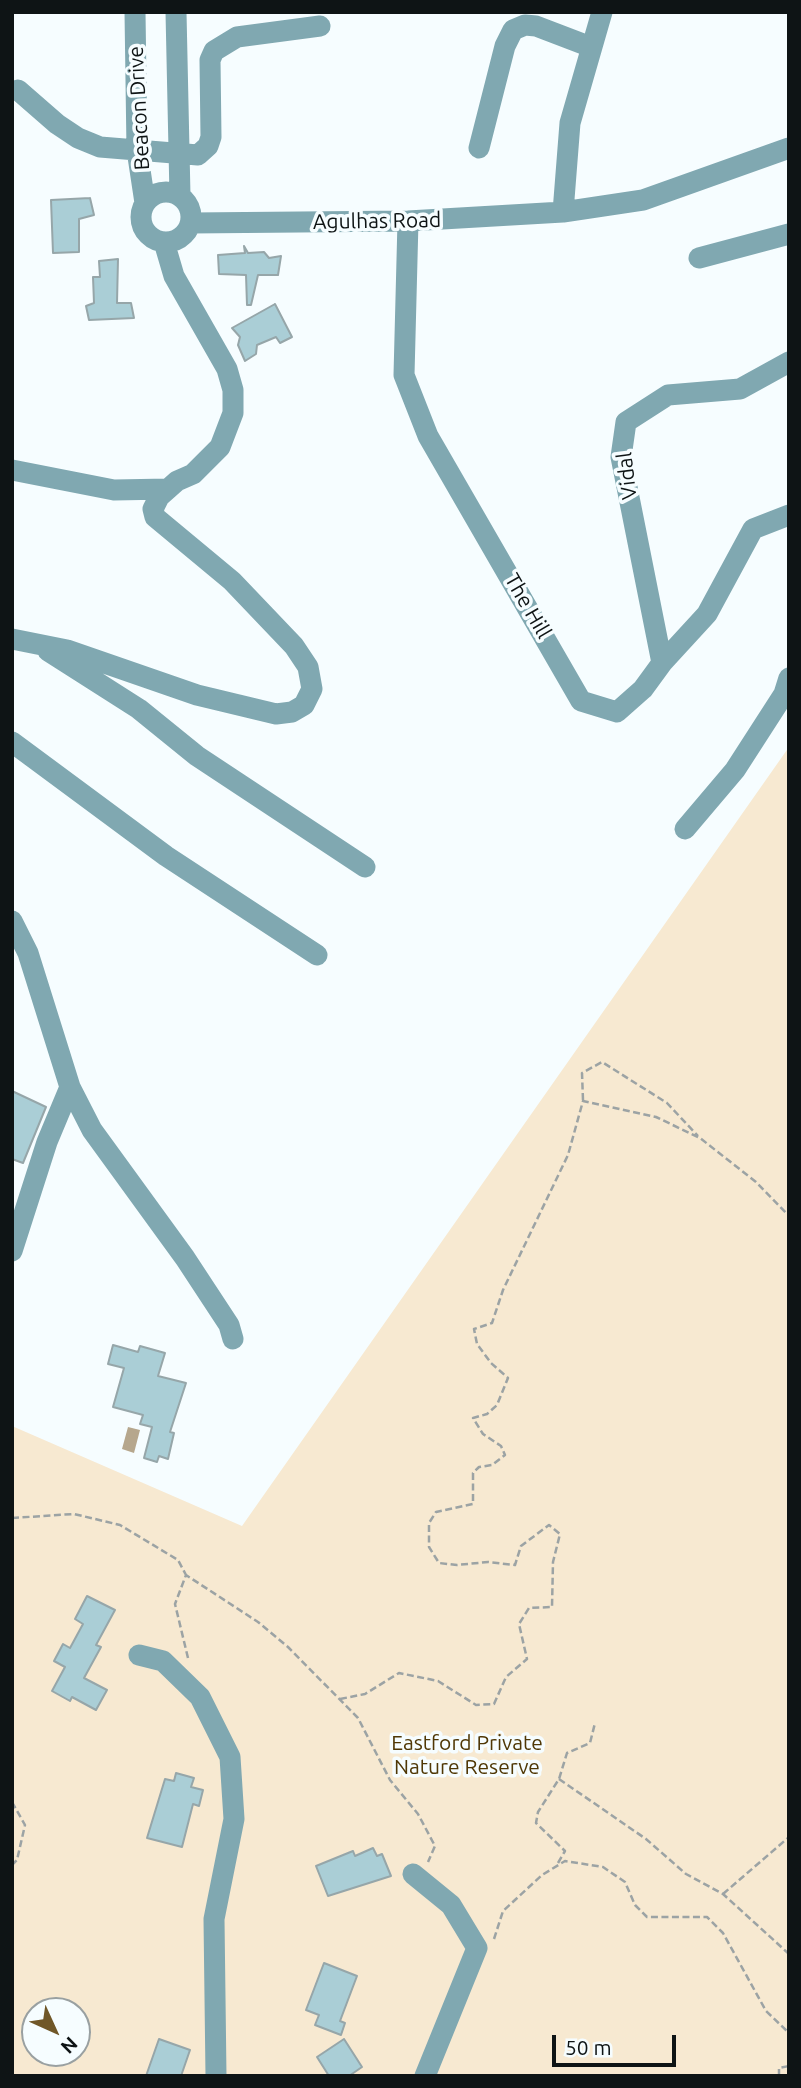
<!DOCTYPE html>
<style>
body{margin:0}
#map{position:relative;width:801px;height:2088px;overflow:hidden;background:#f6fdff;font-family:Ubuntu,sans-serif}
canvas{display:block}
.frame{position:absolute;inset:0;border:14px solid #0e1415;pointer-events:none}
.north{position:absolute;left:21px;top:1997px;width:70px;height:70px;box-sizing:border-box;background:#f6fdff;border:2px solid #99a0a1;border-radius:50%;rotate:135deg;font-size:19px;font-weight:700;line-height:28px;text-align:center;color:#0e1415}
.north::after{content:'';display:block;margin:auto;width:24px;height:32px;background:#705728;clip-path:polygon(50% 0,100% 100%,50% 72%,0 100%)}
.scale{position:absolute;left:552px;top:2035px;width:124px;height:32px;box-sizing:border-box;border:4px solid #0e1415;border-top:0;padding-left:9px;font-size:21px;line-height:24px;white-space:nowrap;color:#0e1415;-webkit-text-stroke:5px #f6fdff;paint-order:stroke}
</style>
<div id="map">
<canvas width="801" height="2088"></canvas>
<div class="frame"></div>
<div class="north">N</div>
<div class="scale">50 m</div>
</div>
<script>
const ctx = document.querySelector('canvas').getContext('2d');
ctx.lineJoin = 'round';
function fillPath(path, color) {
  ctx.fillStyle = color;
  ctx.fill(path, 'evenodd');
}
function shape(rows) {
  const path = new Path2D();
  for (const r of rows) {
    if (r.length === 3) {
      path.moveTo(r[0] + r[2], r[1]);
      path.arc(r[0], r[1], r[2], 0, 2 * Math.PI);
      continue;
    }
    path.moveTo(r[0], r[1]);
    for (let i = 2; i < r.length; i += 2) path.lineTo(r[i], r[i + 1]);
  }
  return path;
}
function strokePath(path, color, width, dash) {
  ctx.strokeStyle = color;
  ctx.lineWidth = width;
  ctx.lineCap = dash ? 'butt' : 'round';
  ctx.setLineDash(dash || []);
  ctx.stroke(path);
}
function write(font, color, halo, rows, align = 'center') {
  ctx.font = font + ' Ubuntu,sans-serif';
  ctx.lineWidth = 7;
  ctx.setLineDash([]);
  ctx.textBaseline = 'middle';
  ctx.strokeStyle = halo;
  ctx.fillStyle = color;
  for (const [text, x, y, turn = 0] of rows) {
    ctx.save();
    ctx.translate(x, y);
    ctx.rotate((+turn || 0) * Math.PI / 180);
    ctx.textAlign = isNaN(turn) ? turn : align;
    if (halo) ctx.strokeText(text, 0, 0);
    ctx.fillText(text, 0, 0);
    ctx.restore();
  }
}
fillPath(shape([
 [789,747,789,2076,12,2076,12,1426,242,1526],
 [35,2011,77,2011,77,2053,35,2053]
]), '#f7e9d1');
fillPath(shape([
 [128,1427,140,1430,134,1453,122,1449]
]), '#b6a78d');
const building = shape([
 [90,198,94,215,79,219,79,252,53,253,51,200,90,198],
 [244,246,248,253,264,252,269,258,281,256,278,275,258,275,251,305,247,305,246,275,219,274,218,255,245,253,244,246],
 [118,259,117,303,131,303,134,318,89,320,86,306,94,303,93,277,100,277,99,261,118,259],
 [275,304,292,337,280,343,276,337,257,345,256,354,245,361,238,345,240,337,232,328,275,304],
 [12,1091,46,1107,23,1163,12,1159,12,1091],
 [113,1345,138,1352,140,1346,165,1353,158,1376,186,1383,170,1432,174,1433,168,1459,159,1456,157,1462,144,1458,152,1427,140,1424,143,1415,113,1407,124,1368,108,1364,113,1345],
 [87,1596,115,1610,96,1645,101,1647,84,1678,107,1690,96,1710,72,1697,70,1701,52,1691,65,1667,54,1661,63,1644,70,1648,83,1624,75,1619,87,1596],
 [176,1773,194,1778,191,1787,203,1790,199,1806,193,1804,182,1847,147,1838,165,1779,174,1781,176,1773],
 [373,1848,377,1856,382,1854,391,1876,328,1896,316,1866,353,1851,355,1856,373,1848],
 [324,1963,357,1976,340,2021,345,2023,341,2035,315,2025,319,2015,306,2010,324,1963],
 [159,2039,190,2050,181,2076,146,2076,159,2039],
 [344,2039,362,2067,349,2076,329,2076,317,2057,344,2039]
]);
fillPath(building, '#aaced6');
strokePath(building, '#96a6a9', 2);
strokePath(shape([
 [583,1100,582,1073,602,1062,667,1103,698,1136],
 [12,1518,74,1514,120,1525,178,1560,186,1575],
 [188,1658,175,1604,186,1575,258,1622,288,1647,358,1718,390,1780,418,1814,435,1846,428,1862],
 [340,1699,365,1694,399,1673,438,1681,476,1705,494,1704,506,1677,527,1659,519,1624,529,1608,552,1607,553,1562,560,1534,549,1525,521,1546,515,1565,488,1562,457,1565,439,1563,429,1547,429,1523,436,1512,473,1504,473,1473,479,1467,492,1465,505,1455,501,1446,483,1434,473,1418,487,1414,497,1405,508,1378,491,1363,477,1344,474,1329,492,1323,503,1290,568,1155,583,1101,656,1117,700,1138,756,1182,789,1216],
 [559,1779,646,1839,686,1874,723,1894,789,1954],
 [12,1802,25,1825,17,1860,12,1865],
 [558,1863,565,1851,536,1823,538,1812,559,1779,567,1753,590,1743,595,1723],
 [723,1894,789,1837],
 [494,1939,503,1911,542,1875,565,1861,603,1867,625,1882,635,1905,647,1917,707,1917,723,1933,766,2011,789,2033],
 [779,2076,779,2068,789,2066]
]), '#9ca3a4', 2.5, [7, 3.5]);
strokePath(shape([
 [135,12,137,150,145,203],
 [176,12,180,196],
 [18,90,57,124,78,138,100,147,198,155,208,146,211,137,210,60,214,51,237,37,320,26],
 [479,148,505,46,513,30,525,25,536,26,591,47],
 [166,217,25],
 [563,212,570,123,602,12],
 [408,221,404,375,428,436,581,701,617,712,643,689,662,663,707,614,753,529,789,515],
 [191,223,408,221,563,212,643,200,789,148],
 [699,258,789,234],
 [12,470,114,490,168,489],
 [12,639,67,650,197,695,276,714,292,712,304,705,312,689,308,667,294,646,232,581,155,517,153,509,159,497,177,481,193,474,220,447,233,413,233,390,227,369,174,276,164,242],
 [48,651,139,709,197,756,365,867],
 [662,663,621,457,626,422,668,395,740,389,789,362],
 [12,742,166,856,317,955],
 [685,829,735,770,784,694,789,678],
 [12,921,28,953,70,1087,92,1130,185,1258,229,1325,233,1339],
 [12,1251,47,1142,70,1087],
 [139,1655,163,1661,200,1697,230,1757,234,1819,214,1919,216,2076],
 [413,1874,451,1905,477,1948,425,2076]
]), '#80a8b1', 21);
write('21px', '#0e1415', '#f6fdff', [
 ["Beacon Drive",139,108,-93],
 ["Agulhas Road",377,221,-1],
 ["Vidal",627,476,-97],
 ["The Hill",528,606,60]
]);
write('21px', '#4f3705', '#f6fdff', [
 ["Eastford Private",467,1743],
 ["Nature Reserve",467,1767]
]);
</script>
